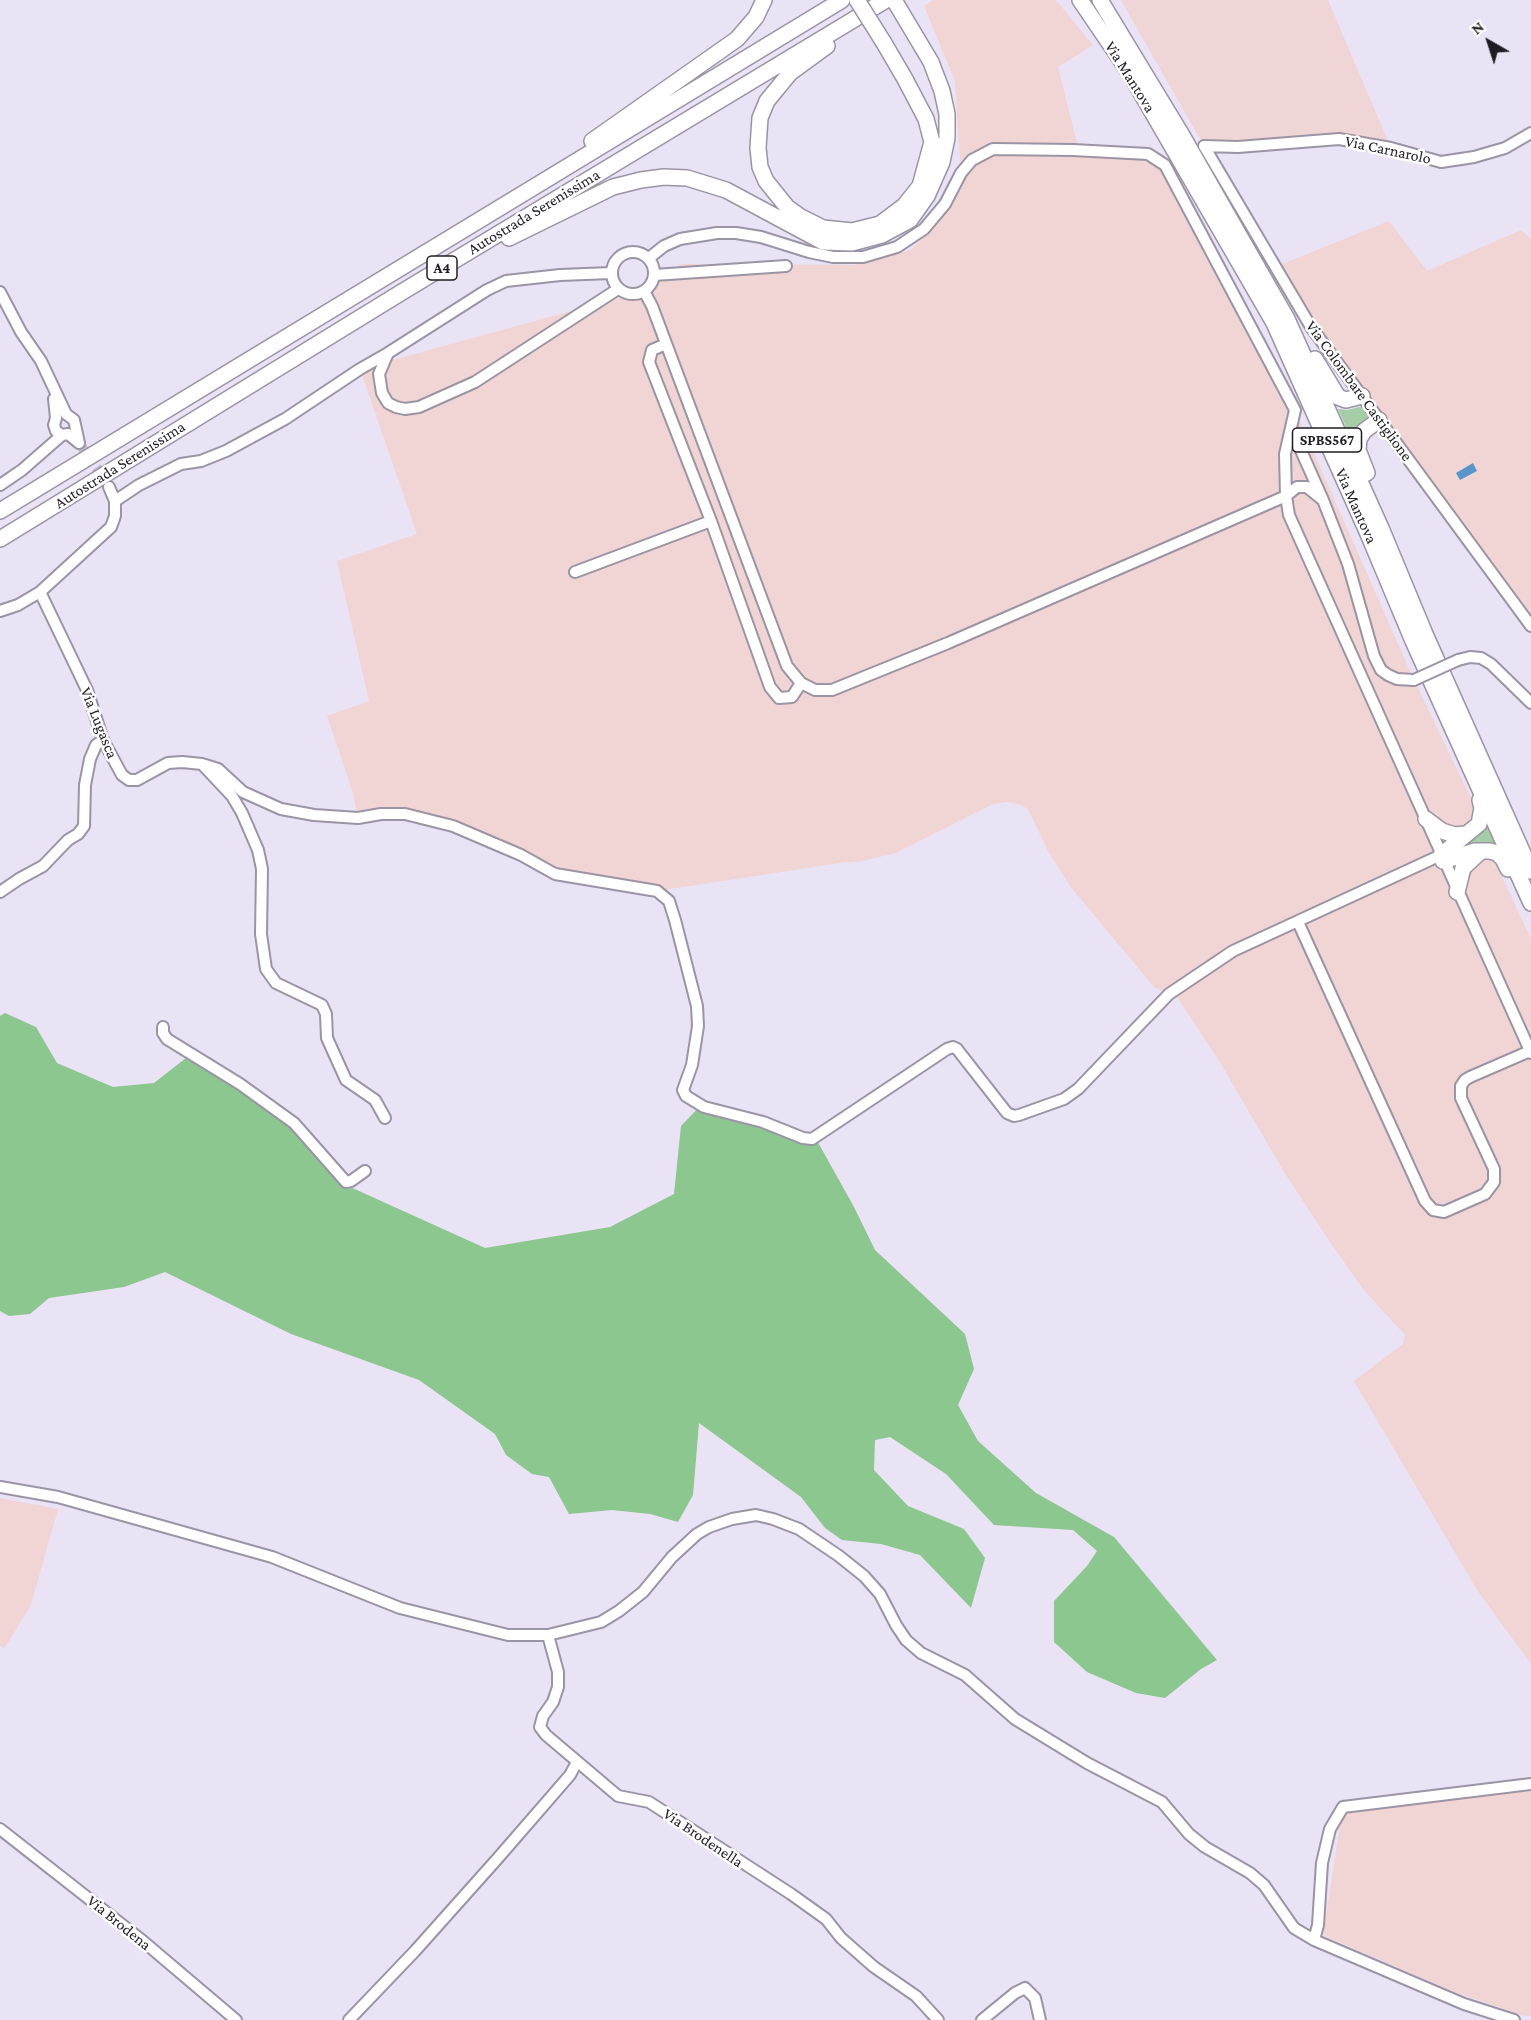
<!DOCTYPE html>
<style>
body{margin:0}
#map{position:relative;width:1531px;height:2020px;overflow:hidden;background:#eae2f5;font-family:"Crimson Pro",serif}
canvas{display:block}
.north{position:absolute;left:1459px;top:12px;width:60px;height:60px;-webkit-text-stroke:4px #fff;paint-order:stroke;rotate:321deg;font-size:16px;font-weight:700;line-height:24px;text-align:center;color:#1f1c23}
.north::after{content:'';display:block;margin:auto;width:21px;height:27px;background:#1f1c23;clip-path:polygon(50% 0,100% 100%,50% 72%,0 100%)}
</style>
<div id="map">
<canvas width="1531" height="2020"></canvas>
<div class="north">N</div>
</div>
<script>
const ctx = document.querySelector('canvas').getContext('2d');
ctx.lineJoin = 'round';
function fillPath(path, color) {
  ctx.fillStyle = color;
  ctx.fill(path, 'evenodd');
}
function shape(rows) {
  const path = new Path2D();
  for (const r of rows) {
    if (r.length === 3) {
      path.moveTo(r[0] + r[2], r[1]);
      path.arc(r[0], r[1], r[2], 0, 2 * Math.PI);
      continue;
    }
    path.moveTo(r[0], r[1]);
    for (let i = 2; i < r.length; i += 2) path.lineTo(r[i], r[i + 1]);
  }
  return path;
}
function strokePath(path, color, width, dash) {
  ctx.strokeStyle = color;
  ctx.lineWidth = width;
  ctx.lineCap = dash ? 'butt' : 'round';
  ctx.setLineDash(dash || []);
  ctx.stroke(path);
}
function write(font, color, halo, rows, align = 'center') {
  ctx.font = font + ' "Crimson Pro",serif';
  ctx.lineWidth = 5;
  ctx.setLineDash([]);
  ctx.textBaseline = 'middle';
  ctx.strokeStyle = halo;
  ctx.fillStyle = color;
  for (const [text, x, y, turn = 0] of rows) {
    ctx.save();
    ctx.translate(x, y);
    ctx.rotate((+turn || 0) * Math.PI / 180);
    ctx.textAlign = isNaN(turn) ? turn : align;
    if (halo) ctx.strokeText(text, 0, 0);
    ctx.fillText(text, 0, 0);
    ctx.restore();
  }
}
fillPath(shape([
 [1121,0,1328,0,1391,148,1339,139,1204,146]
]), '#f0d5d6');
fillPath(shape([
 [933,0,1056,0,1093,45,1058,67,1077,143,1148,154,1165,165,1295,410,1414,680,1481,819,1490,851,1531,939,1531,1664,1477,1590,1354,1381,1403,1344,1405,1335,1363,1289,1330,1242,1284,1172,1221,1064,1178,998,1154,987,1070,886,1048,851,1028,809,1019,804,1007,802,993,804,896,853,862,861,840,863,657,891,555,874,427,819,358,818,353,793,327,716,369,701,337,561,417,534,360,369,619,298,681,264,854,265,911,250,941,220,962,187,955,81,924,6],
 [1389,221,1427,271,1521,230,1531,239,1531,626,1379,420,1275,267],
 [0,1498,58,1509,31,1605,4,1649,0,1646],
 [1531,1784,1531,2016,1525,2016,1452,1991,1323,1935,1343,1807]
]), '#f0d5d4');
fillPath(shape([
 [1363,406,1370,414,1369,416,1351,438,1338,409,1347,410],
 [1487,819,1501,851,1454,852,1481,832]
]), '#a5cda7');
fillPath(shape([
 [5,1013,36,1027,57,1063,113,1087,154,1083,186,1058,216,1071,289,1120,348,1186,485,1248,610,1227,674,1194,681,1126,705,1101,815,1137,854,1207,875,1250,965,1334,974,1369,958,1405,978,1441,1036,1493,1114,1537,1217,1660,1201,1669,1165,1698,1136,1693,1087,1672,1054,1642,1054,1601,1087,1566,1097,1551,1073,1530,994,1525,946,1474,890,1437,875,1440,874,1470,908,1506,964,1529,985,1558,971,1608,920,1555,881,1544,842,1540,825,1528,801,1497,699,1423,693,1495,678,1522,650,1514,612,1510,569,1514,549,1477,532,1474,506,1455,495,1434,419,1380,291,1334,165,1272,124,1287,49,1298,30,1314,9,1316,0,1311,0,1016]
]), '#8bc78f');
fillPath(shape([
 [1473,463,1477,471,1460,480,1456,473]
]), '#5896ca');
strokePath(shape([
 [79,443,106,481]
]), '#c1bacb', 10, [10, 5]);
const minor = shape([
 [1204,146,1311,327,1531,626],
 [1204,146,1238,147,1339,139,1391,148,1441,162,1474,157,1505,148,1531,133],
 [633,273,21],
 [649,258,664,246,680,239,717,233,736,233,761,237,809,252,833,257,863,257,897,247,924,229,945,204,961,173,972,160,993,149,1073,150,1148,154,1165,165,1295,410,1285,454,1286,496,1289,515,1531,1053],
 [654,275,786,266],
 [644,291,652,306,787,666,801,683,815,690,832,690,948,643,1286,496,1297,487,1307,487,1323,500],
 [0,292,21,332,41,361,66,414,74,420,79,443],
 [666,344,652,350,649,362,711,521,770,687,779,698,792,697,801,683],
 [388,353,379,374,382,393,388,403,396,407,405,409,419,407,475,382,618,289],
 [54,399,56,418,54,425,56,431,62,435,68,434,79,443],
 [1291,428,1323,500,1348,564,1374,656,1381,670,1388,675,1397,679,1414,680],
 [0,485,22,470,62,435],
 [109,487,115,501,115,516,111,527,40,592,87,690,103,740,122,775,129,780,137,780,168,763,182,762,202,764,218,769,243,792,281,809,314,815,358,818,381,814,405,814,453,826,521,855,555,874,657,891,669,901,675,920,697,1006,698,1026,692,1065,683,1090,686,1096,704,1107,763,1122,803,1138,812,1139,947,1049,953,1047,957,1049,1007,1113,1014,1116,1019,1115,1064,1099,1078,1089,1169,994,1233,951,1441,855],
 [115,501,139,485,181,464,201,461,226,451,285,419,360,369,388,353,487,290,506,281,560,275,611,273],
 [575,572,711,521],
 [0,611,18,605,40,592],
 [1458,660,1470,657,1481,658,1491,664,1531,703],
 [202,764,232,796,242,813,258,850,262,869,261,934,266,969,276,983,322,1005,326,1014,327,1038,346,1080,375,1100,385,1118],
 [0,892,19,879,43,866,68,840,78,834,84,826,85,785,90,759,96,745,103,740],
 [1298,922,1425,1201,1433,1210,1444,1212,1485,1194,1494,1182,1494,1169,1461,1098,1461,1086,1465,1080,1470,1077,1530,1051],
 [163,1027,163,1033,167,1039,240,1084,294,1123,346,1182,351,1181,365,1171],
 [0,1487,58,1497,272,1557,400,1608,508,1635,548,1635,601,1622,619,1611,643,1592,672,1557,697,1534,709,1527,732,1519,756,1515,773,1519,799,1529,839,1556,864,1576,880,1594,896,1625,906,1640,921,1653,965,1675,1015,1719,1087,1763,1162,1802,1189,1834,1205,1847,1250,1873,1264,1885,1294,1928,1314,1940,1464,2004,1514,2020],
 [548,1635,558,1672,558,1687,553,1702,543,1716,540,1727,546,1735,618,1796,649,1802,791,1894,826,1919,841,1938,874,1967,916,1996,938,2020],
 [0,1829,144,1942,236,2020],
 [1314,1940,1318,1925,1322,1863,1330,1829,1343,1807,1531,1784],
 [349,2020,415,1951,498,1858,570,1775,577,1762],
 [982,2020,1015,1993,1025,1988,1035,1998,1040,2020]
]);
const highway = shape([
 [1080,0,1129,72,1274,323,1369,536,1413,641,1531,903],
 [1100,0,1183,137,1287,319,1381,528,1425,634,1531,871],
 [827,46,790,73,767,101,760,118,758,148,760,167,766,181,787,207,801,217,823,228,852,231,880,224,904,206,920,186,932,142,926,119,905,79,884,43],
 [592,141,737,39,756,17,764,0],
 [509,238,613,187,641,180,664,177,687,178,726,190,823,242,852,243,882,235,910,220,927,196,942,162,947,138,947,114,942,91,931,62,894,0],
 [1315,359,1338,397,1346,400,1362,396],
 [1367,473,1358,450,1359,439,1364,431,1379,420],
 [0,511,842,0],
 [0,539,402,292,886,0],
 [1426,819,1442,831,1455,835,1465,834],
 [1441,855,1479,824,1482,808,1480,800],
 [1443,861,1475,851,1490,851,1497,853,1503,859,1508,869],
 [1457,892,1463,868,1481,851]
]);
strokePath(minor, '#9b94a5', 14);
strokePath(highway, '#9b94a5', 18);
strokePath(minor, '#fff', 10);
strokePath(highway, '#fff', 15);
const minorBridge = shape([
 [1414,680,1458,660]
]);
const highwayBridge = shape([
 [857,0,884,43]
]);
strokePath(minorBridge, '#9b94a5', 14, []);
strokePath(highwayBridge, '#9b94a5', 18, []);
strokePath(minorBridge, '#fff', 10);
strokePath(highwayBridge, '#fff', 15);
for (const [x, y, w] of [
 [442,268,30],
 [1327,440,69]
]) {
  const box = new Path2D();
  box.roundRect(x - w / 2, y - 12, w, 24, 4.5);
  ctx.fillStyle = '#fff';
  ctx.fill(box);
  strokePath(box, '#1f1c23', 1.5);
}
write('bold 15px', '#1f1c23', null, [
 ["A4",442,268],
 ["SPBS567",1327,440]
]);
write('16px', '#1f1c23', '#fff', [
 ["Via Mantova",1130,77,58],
 ["Via Carnarolo",1388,150,12],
 ["Autostrada Serenissima",534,212,-31],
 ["Via Colombare Castiglione",1359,391,54],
 ["Autostrada Serenissima",120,465,-32],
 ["Via Mantova",1356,506,66],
 ["Via Lugasca",99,723,68],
 ["Via Brodenella",703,1838,34],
 ["Via Brodena",119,1923,39]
]);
</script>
